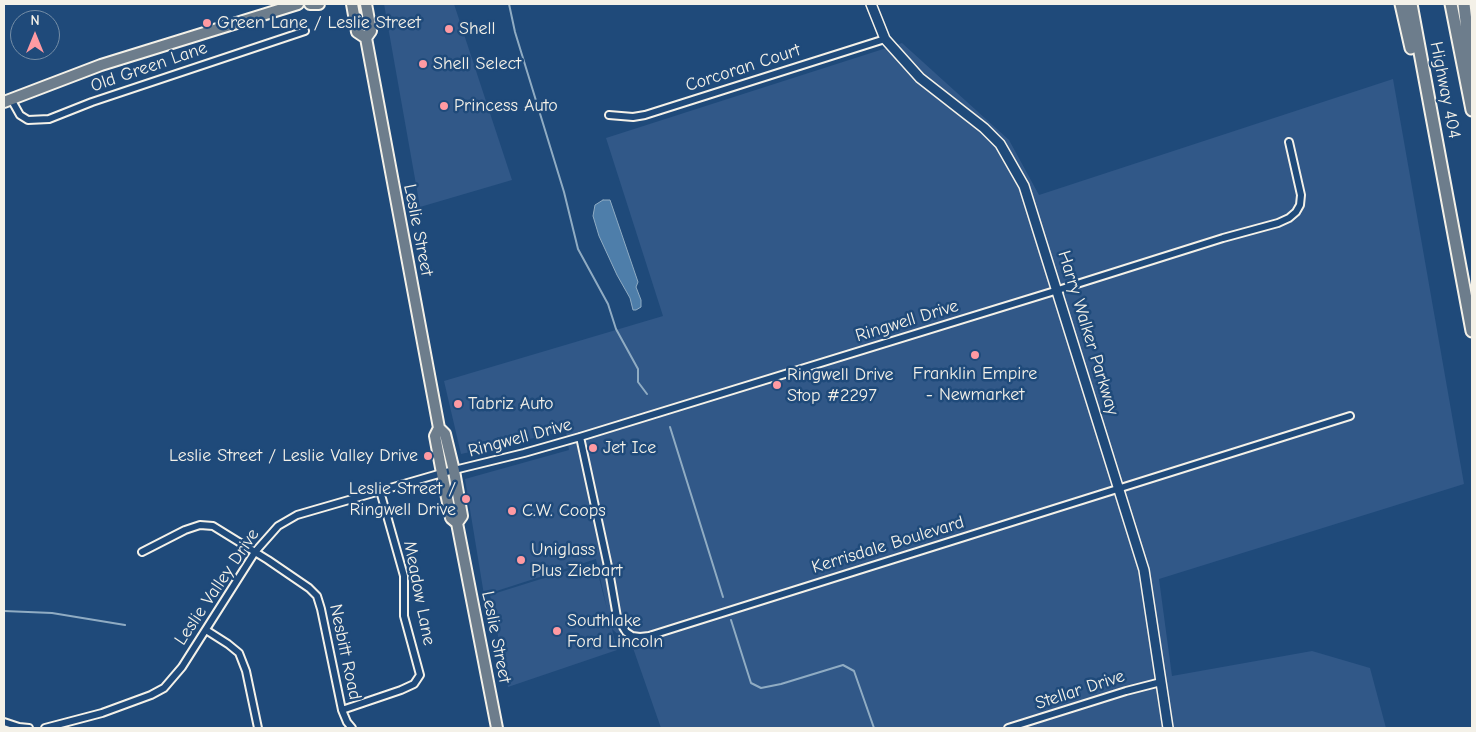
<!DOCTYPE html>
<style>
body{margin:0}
#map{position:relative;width:1476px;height:732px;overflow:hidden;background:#1f4a7a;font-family:"Comic Neue",sans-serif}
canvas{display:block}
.frame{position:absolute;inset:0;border:5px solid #f4f1e8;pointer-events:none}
.north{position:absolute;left:10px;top:10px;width:50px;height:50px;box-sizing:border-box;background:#1f4a7a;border:1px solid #748da6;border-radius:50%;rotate:0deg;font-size:14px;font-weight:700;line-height:20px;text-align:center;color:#f4f1e8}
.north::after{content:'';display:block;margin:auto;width:18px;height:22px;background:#ff9aa2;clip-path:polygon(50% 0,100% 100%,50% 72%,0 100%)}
</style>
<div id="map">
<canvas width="1476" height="732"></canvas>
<div class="frame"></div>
<div class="north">N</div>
</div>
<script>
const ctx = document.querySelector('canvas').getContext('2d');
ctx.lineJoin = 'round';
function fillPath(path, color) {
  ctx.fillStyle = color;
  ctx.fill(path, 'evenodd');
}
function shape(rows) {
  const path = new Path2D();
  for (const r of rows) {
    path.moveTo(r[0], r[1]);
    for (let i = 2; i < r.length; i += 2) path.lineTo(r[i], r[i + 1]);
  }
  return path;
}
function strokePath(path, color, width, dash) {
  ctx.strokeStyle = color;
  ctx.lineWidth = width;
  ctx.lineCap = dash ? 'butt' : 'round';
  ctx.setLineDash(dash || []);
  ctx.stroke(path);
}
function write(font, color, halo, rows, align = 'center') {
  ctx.font = font + ' "Comic Neue",sans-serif';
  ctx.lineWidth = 5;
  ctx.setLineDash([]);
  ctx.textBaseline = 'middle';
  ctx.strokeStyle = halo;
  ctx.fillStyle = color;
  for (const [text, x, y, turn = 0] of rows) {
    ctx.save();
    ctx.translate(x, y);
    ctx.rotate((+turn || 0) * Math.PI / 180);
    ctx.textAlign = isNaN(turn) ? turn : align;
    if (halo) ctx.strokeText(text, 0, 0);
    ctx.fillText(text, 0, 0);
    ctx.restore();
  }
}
fillPath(shape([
 [384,4,454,4,512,180,420,207],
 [902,43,1009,140,1039,195,1393,79,1464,484,1159,579,1172,676,1312,651,1370,668,1386,728,661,728,633,648,612,629,617,650,508,687,490,595,595,562,607,609,596,559,484,595,465,479,569,450,566,431,461,454,444,381,663,316,606,138]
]), '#315888');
const water = shape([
 [603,200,610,200,638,282,636,287,641,300,641,307,636,310,633,310,630,298,617,275,599,236,593,216,595,205,603,200]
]);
fillPath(water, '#4e7eaa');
strokePath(water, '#90acc3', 1);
strokePath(shape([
 [509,4,515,32,564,192,578,249,608,304,616,329,638,369,638,382,647,394],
 [670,427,723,597],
 [4,611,52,613,125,625],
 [731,620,751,683,761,688,781,684,843,665,854,671,874,728]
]), '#90acc3', 2);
const street = shape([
 [11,99,20,115,28,120,49,119,92,102,305,31],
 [609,115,633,117,645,115,885,39],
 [580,437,609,571,617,617,626,632,632,636,640,637,649,636,1350,416],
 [142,552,185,530,200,525,213,526,268,560,309,588,317,596,321,609,342,710,347,722,352,728],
 [206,630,228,644,239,653,246,671,258,728],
 [342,710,401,690,414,684,420,675,404,616,404,576,380,491],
 [4,722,19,727,29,728],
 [45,728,102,713,151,695,164,688,182,667,255,552,278,526,297,515,442,473,524,453,580,437,1058,290,1223,238,1278,223,1289,218,1296,212,1300,205,1301,195,1289,142],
 [1008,728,1126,691,1161,682]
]);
const secondary = shape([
 [871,4,885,39,920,78,984,128,1000,144,1024,186,1144,570,1168,728]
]);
const primary = shape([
 [310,4,319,4],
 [352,4,357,32,366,38,439,428,445,434,454,471,462,516,457,523],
 [366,38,371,31,366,4],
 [4,102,101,65,298,4],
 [439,428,435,436,442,473,451,518,457,523,497,728]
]);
const highway = shape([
 [1401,4,1411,48],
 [1411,4,1472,331],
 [1451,4,1472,110],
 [1464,4,1472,74]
]);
strokePath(street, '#f4f1e8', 10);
strokePath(secondary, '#f4f1e8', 12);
strokePath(primary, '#f4f1e8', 14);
strokePath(highway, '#f4f1e8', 15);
strokePath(street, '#1f4a7a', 6);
strokePath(secondary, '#1f4a7a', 9);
strokePath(primary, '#6d7d8c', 10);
strokePath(highway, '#6d7d8c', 11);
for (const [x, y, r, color] of [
 [207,23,5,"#ff9aa2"],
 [449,29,5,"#ff9aa2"],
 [423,64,5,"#ff9aa2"],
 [444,106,5,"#ff9aa2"],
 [975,355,5,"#ff9aa2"],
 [777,385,5,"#ff9aa2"],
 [458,404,5,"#ff9aa2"],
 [593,448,5,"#ff9aa2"],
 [428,456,5,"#ff9aa2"],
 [466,499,5,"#ff9aa2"],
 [512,511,5,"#ff9aa2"],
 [521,560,5,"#ff9aa2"],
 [557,631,5,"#ff9aa2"]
]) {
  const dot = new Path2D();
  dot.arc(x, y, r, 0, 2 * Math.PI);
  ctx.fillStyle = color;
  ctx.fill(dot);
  strokePath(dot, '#1f4a7a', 2);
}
write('18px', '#f4f1e8', '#1f4a7a', [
 ["Green Lane / Leslie Street",217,23],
 ["Shell",459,29],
 ["Shell Select",433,64],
 ["Princess Auto",454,106],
 ["Franklin Empire",975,374,"center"],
 ["- Newmarket",975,395,"center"],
 ["Ringwell Drive",787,375],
 ["Stop #2297",787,396],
 ["Tabriz Auto",468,404],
 ["Jet Ice",603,448],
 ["Leslie Street / Leslie Valley Drive",418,456,"right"],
 ["Leslie Street /",456,489,"right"],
 ["Ringwell Drive",456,510,"right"],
 ["C.W. Coops",522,511],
 ["Uniglass",531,550],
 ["Plus Ziebart",531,571],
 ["Southlake",567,621],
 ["Ford Lincoln",567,642]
], 'left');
write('18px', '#f4f1e8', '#1f4a7a', [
 ["Old Green Lane",149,67,-19],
 ["Corcoran Court",743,68,-18],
 ["Highway 404",1445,90,79],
 ["Leslie Street",418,230,79],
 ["Ringwell Drive",907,321,-17],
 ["Harry Walker Parkway",1088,333,73],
 ["Ringwell Drive",520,438,-15],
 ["Kerrisdale Boulevard",888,545,-17],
 ["Leslie Valley Drive",217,587,-56],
 ["Meadow Lane",419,593,79],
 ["Leslie Street",496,637,79],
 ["Nesbitt Road",345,652,78],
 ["Stellar Drive",1080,690,-18]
]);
</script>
